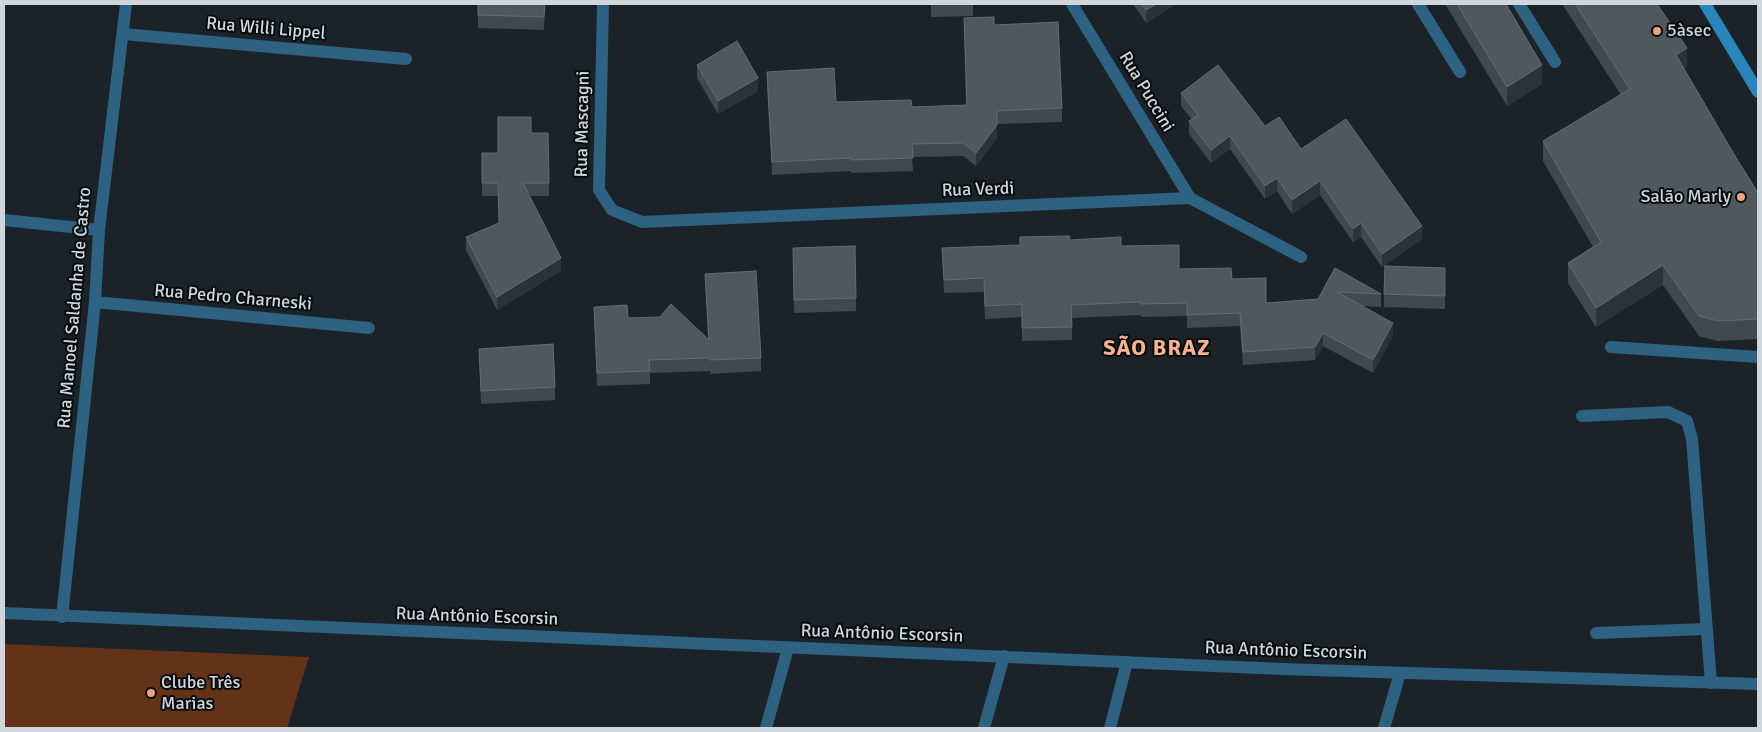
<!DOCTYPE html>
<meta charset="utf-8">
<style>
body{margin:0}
#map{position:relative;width:1762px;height:732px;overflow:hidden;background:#1b2328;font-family:Signika,sans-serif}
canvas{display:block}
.frame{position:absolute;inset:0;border:5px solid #d0d6d9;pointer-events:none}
</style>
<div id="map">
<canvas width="1762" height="732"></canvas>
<div class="frame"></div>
</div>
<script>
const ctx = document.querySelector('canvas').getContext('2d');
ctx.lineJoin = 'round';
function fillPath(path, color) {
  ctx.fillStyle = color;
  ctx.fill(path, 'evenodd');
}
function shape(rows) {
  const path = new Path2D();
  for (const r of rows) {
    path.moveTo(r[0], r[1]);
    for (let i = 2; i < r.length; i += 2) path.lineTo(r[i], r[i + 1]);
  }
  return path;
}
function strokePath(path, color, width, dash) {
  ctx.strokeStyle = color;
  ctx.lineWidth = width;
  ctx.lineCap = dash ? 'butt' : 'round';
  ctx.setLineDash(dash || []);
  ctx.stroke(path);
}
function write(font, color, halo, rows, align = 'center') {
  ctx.font = font + ' Signika,sans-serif';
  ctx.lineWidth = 4;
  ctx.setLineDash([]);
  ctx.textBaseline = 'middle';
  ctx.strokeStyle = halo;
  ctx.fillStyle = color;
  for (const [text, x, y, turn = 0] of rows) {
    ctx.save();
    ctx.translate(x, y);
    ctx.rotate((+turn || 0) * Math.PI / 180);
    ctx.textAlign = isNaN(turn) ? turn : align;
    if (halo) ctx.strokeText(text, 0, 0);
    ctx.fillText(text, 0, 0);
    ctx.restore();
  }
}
fillPath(shape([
 [4,644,309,657,287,728,4,728]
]), '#643217');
strokePath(shape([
 [1418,4,1460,72],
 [1519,4,1555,62],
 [1611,347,1758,357],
 [1582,416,1668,412,1687,421,1692,439,1711,683],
 [1596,633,1707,629],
 [766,728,788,648],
 [1384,728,1400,673]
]), '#2d6283', 12);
strokePath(shape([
 [603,4,599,190,612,210,642,222,1190,198,1301,257],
 [1072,4,1190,198],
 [123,34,406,59],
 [4,220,99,230],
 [95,302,369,328],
 [62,617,95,302,99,230,126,4],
 [984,728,1004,656],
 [1110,728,1127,662]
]), '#2d6283', 12);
strokePath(shape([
 [4,613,1282,669,1758,684]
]), '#2d6283', 12);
strokePath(shape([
 [1705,4,1758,92]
]), '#2886ba', 12);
fillPath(shape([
 [478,4,545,4,544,30,478,28],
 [931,4,973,4,973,16,931,17],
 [1133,4,1176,4,1146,23],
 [1445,4,1506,4,1542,84,1507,106],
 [1562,4,1657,4,1687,67,1684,69,1735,156,1758,193,1758,339,1718,341,1699,336,1663,285,1596,327,1568,283,1568,263,1593,247,1543,161,1543,141,1621,95],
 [964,18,994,25,1062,108,1062,122,997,124,997,138,976,166,963,156,912,157,913,171,851,173,851,171,772,175,767,85,767,72,836,102,912,107,966,105],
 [697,65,758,91,718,114,697,78],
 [1181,93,1265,126,1301,149,1422,239,1382,267,1361,237,1353,242,1320,195,1292,214,1277,191,1265,199,1230,149,1211,163,1189,134,1189,121,1192,120,1181,106],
 [531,133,548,133,549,196,529,196,561,271,497,310,466,250,466,237,499,224,498,196,482,196,482,153,498,153],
 [1070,240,1121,246,1179,269,1232,279,1266,303,1318,299,1335,268,1381,294,1381,307,1362,306,1393,336,1373,373,1323,346,1315,360,1243,365,1240,326,1187,328,1187,316,1141,317,1141,315,1072,318,1072,340,1022,341,1022,317,985,319,984,292,944,293,942,248,1020,245],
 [793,261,856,298,856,311,794,313],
 [1445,268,1445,309,1384,307,1384,294],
 [705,274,761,358,761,371,710,374,710,371,650,373,650,384,597,386,594,307,628,318,708,339],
 [479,349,555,387,555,400,481,404]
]), '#40494e');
fillPath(shape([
 [1156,4,1176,4,1146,23,1146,10],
 [1687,48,1687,67,1676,75,1676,55],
 [1542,65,1542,84,1507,106,1507,87],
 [758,78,758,91,718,114,718,101],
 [997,125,997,138,976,166,976,153],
 [1230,136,1230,149,1211,163,1211,150],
 [1277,178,1277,191,1265,199,1265,186],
 [1320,181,1320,195,1292,214,1292,200],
 [1361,223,1361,237,1353,242,1353,229],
 [1422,226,1422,239,1382,267,1382,254],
 [561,258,561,271,497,310,497,297],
 [1663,265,1663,285,1596,327,1596,308],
 [1393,323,1393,336,1373,373,1373,360],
 [1323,333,1323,346,1315,360,1315,347]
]), '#2b3339');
const building = shape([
 [478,4,545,4,544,17,478,15,478,4],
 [1142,4,1156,4,1146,10,1142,4],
 [1457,4,1506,4,1542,65,1507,87,1457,4],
 [1575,4,1657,4,1687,48,1676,55,1735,156,1758,193,1758,319,1718,321,1699,316,1663,265,1596,308,1568,263,1601,242,1543,141,1630,89,1575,4],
 [994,17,994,25,1058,22,1062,108,997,111,997,125,976,153,963,143,912,144,913,158,851,160,851,158,772,162,767,72,834,68,836,102,911,100,912,107,967,105,964,18,994,17],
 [737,41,758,78,718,101,697,65,737,41],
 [1218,65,1265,126,1279,117,1301,149,1346,119,1422,226,1382,254,1361,223,1353,229,1320,181,1292,200,1277,178,1265,186,1230,136,1211,150,1189,121,1198,115,1181,93,1218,65],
 [498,117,531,117,531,133,548,133,549,183,523,183,561,258,497,297,466,237,499,223,498,183,482,183,482,153,498,153,498,117],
 [1069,236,1070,240,1121,237,1121,246,1179,245,1179,269,1231,268,1232,279,1266,278,1266,303,1318,299,1335,268,1381,294,1337,292,1393,323,1373,360,1323,333,1315,347,1243,352,1240,313,1187,315,1187,303,1141,304,1141,302,1071,305,1072,327,1022,328,1022,304,985,306,984,278,944,280,942,248,1020,245,1020,237,1069,236],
 [855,246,856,298,794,300,793,248,855,246],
 [1385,266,1445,268,1445,296,1384,294,1385,266],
 [756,271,761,358,710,360,710,358,649,360,650,371,597,373,594,307,627,305,628,318,660,317,671,304,709,340,705,274,756,271],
 [553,344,555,387,481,391,479,349,553,344]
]);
fillPath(building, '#4f585d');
strokePath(building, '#646c71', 1);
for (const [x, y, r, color] of [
 [1657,31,5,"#f1a27b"],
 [1741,197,5,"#f1a27b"],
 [151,693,5,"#f1a27b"]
]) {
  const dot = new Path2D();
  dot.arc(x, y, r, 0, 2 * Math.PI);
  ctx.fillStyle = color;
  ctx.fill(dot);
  strokePath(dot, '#080c0e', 2);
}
write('18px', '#d0d6d9', '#080c0e', [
 ["Rua Willi Lippel",266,29,5],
 ["Rua Puccini",1146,92,59],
 ["Rua Mascagni",583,124,-89],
 ["Rua Verdi",978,190,-2],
 ["Rua Pedro Charneski",233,298,5],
 ["Rua Manoel Saldanha de Castro",75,308,-85],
 ["Rua Antônio Escorsin",477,617,2],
 ["Rua Antônio Escorsin",882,634,2],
 ["Rua Antônio Escorsin",1286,651,2]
]);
write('18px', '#d0d6d9', '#080c0e', [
 ["5àsec",1667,31],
 ["Salão Marly",1731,197,"right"],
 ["Clube Três",161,683],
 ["Marias",161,704]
], 'left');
ctx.letterSpacing = '1px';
write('bold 22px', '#fbb18d', '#080c0e', [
 ["SÃO BRAZ",1157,349]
]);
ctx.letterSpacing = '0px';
</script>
